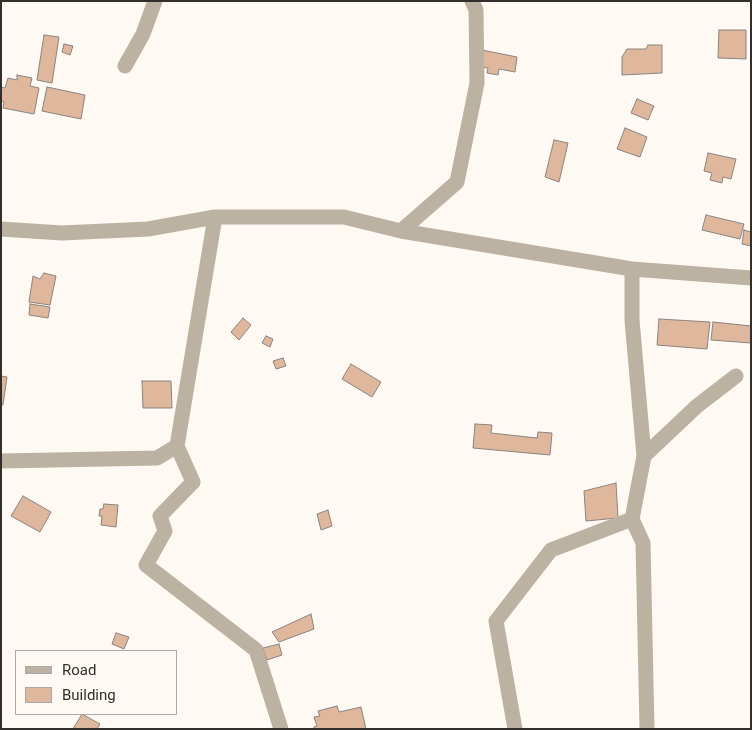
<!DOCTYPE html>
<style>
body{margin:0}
#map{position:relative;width:752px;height:730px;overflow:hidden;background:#fff9f4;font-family:Roboto,sans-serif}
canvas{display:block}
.frame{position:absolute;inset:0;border:2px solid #312e2c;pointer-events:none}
.legend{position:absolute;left:15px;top:650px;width:162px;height:65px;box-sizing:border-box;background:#fff9f4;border:1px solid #ada8a4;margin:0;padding:6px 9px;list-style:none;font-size:15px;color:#312e2c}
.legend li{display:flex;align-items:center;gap:10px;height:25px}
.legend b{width:25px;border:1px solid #ada8a4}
</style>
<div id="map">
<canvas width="752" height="730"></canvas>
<div class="frame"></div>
<ul class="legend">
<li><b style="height:6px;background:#bcb2a1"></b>Road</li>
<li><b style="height:14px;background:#dfb79c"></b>Building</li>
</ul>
</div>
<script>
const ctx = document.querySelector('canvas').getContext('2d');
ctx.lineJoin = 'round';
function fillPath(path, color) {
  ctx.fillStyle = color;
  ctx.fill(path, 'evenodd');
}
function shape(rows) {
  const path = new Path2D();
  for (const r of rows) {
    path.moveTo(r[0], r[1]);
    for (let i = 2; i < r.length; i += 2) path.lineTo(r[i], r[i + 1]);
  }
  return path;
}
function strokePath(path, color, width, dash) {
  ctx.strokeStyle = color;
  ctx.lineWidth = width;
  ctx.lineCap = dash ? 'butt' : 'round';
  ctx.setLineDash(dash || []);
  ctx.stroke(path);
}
const building = shape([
 [719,30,746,30,746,59,718,58,719,30],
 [44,35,59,37,52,83,37,80,44,35],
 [64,44,73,46,70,55,62,52,64,44],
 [648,45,662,45,662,73,622,75,622,57,627,49,646,49,648,45],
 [482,50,517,57,515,72,499,69,498,75,487,73,488,68,479,67,482,50],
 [17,75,32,78,30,86,39,88,34,114,3,108,4,102,1,101,1,87,5,88,8,78,17,80,17,75],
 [47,87,85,95,81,119,42,111,47,87],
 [637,99,654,106,648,120,631,113,637,99],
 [625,128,647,137,640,157,617,149,625,128],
 [554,140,568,143,559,182,545,177,554,140],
 [708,153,736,159,731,179,723,177,722,183,710,180,712,173,704,171,708,153],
 [706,215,744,224,740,239,702,230,706,215],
 [744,230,751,232,751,246,742,244,744,230],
 [44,273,56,276,50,305,29,302,33,276,40,279,44,273],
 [30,304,50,307,48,318,29,315,30,304],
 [243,318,251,325,239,340,231,332,243,318],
 [659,319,710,322,707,349,657,345,659,319],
 [713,322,751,326,751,343,711,340,713,322],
 [266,336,273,339,270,347,262,343,266,336],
 [283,358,286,366,276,369,273,361,283,358],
 [351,364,381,382,372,397,342,379,351,364],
 [1,376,7,377,3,405,1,405,1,376],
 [142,381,171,381,172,408,143,408,142,381],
 [475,424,492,425,491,433,537,438,538,432,552,433,550,455,473,448,475,424],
 [616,483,618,518,586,521,584,491,616,483],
 [23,496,51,512,40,532,11,516,23,496],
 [104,504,118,505,116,527,101,525,102,516,99,516,100,509,103,509,104,504],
 [328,510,332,526,321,530,317,514,328,510],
 [311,614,314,629,279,642,272,632,311,614],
 [116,633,129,637,124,649,112,644,116,633],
 [279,644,282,655,267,660,263,648,279,644],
 [337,706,339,712,361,707,366,729,314,729,314,727,317,726,314,717,320,716,318,711,337,706],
 [82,714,100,724,97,729,73,729,82,714]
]);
fillPath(building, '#dfb79c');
strokePath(building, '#8a837f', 1);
strokePath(shape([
 [125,66,143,34,155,1],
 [215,217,177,446,193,482,160,516,165,531,146,565,256,650,281,729],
 [1,229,62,233,148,229,215,217,344,217,401,231,632,269,751,278],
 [401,231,457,182,477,83,476,10,472,1],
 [632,269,632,320,644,456],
 [1,461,157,458,177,446],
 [632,519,643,543,647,729],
 [515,729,496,621,551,550,632,519,644,456,697,406,736,376]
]), '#bcb2a1', 15);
</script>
